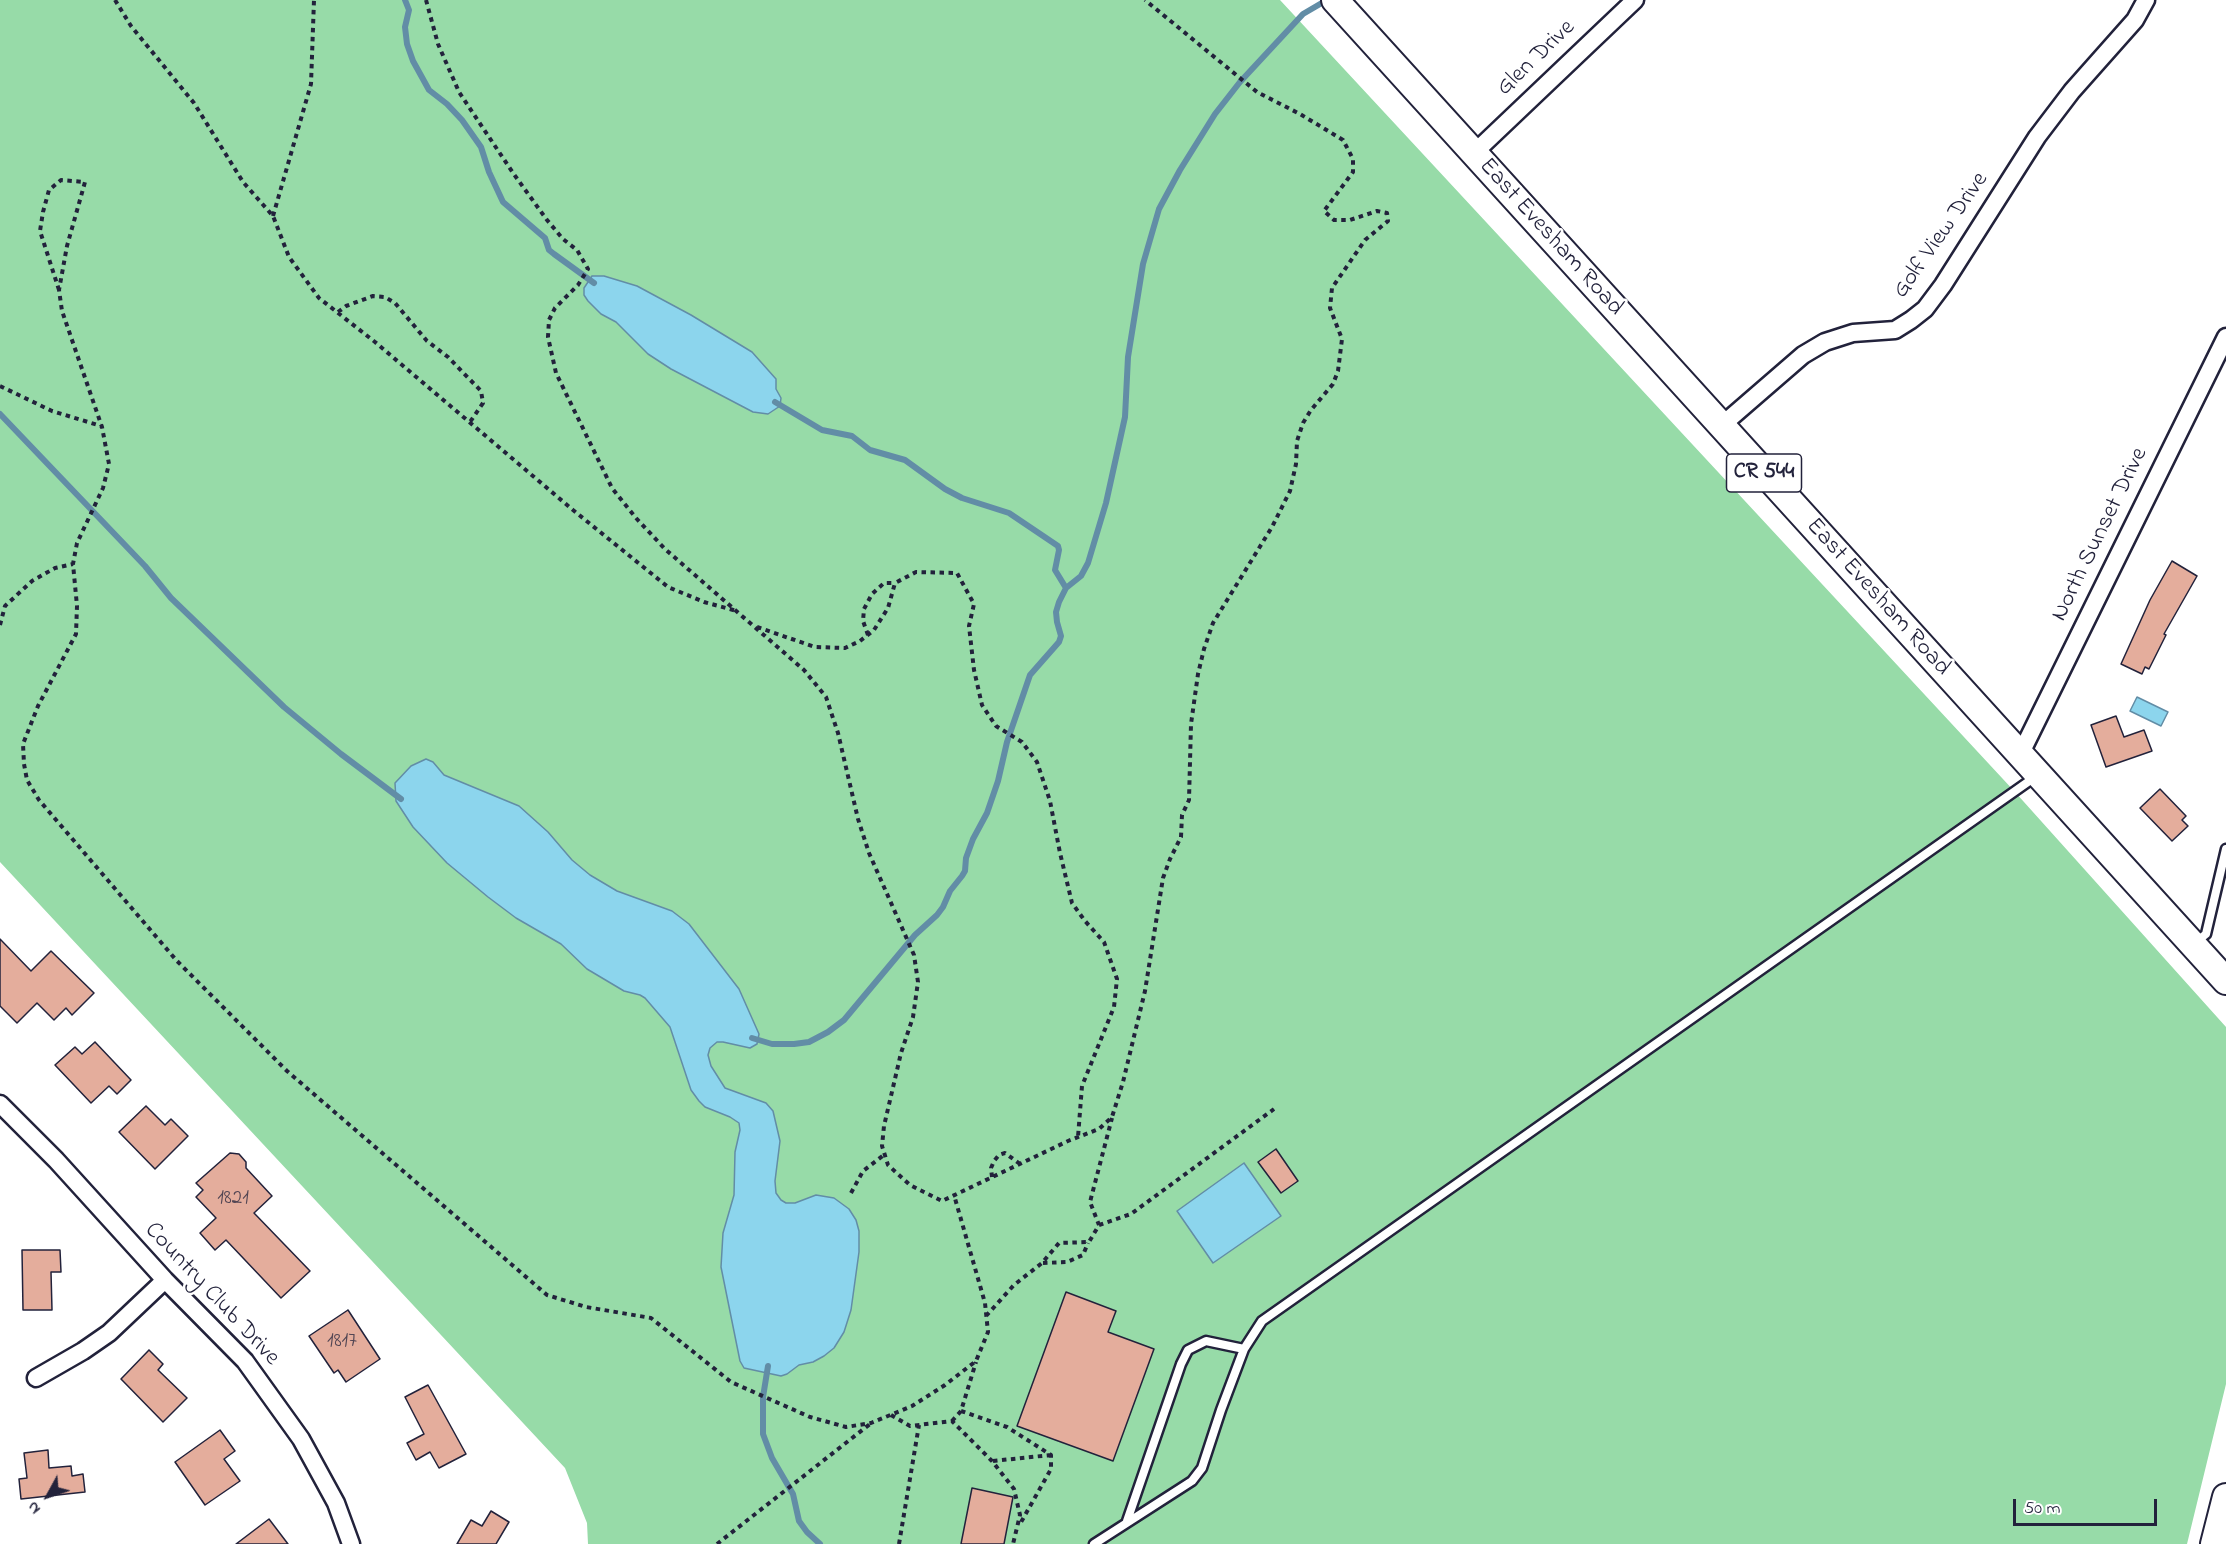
<!DOCTYPE html>
<style>
body{margin:0}
#map{position:relative;width:2226px;height:1544px;overflow:hidden;background:#fff;font-family:"Indie Flower",sans-serif}
canvas{display:block}
.north{position:absolute;left:18px;top:1466px;width:60px;height:60px;-webkit-text-stroke:4px #fff;paint-order:stroke;rotate:230deg;font-size:16px;font-weight:700;line-height:24px;text-align:center;color:#22223b}
.north::after{content:'';display:block;margin:auto;width:21px;height:27px;background:#22223b;clip-path:polygon(50% 0,100% 100%,50% 72%,0 100%)}
.scale{position:absolute;left:2013px;top:1499px;width:144px;height:27px;box-sizing:border-box;border:3px solid #22223b;border-top:0;padding-left:8px;font-size:18px;line-height:21px;white-space:nowrap;color:#22223b;-webkit-text-stroke:4px #fff;paint-order:stroke}
</style>
<div id="map">
<canvas width="2226" height="1544"></canvas>
<div class="north">N</div>
<div class="scale">50 m</div>
</div>
<script>
const ctx = document.querySelector('canvas').getContext('2d');
ctx.lineJoin = 'round';
function fillPath(path, color) {
  ctx.fillStyle = color;
  ctx.fill(path, 'evenodd');
}
function shape(rows) {
  const path = new Path2D();
  for (const r of rows) {
    path.moveTo(r[0], r[1]);
    for (let i = 2; i < r.length; i += 2) path.lineTo(r[i], r[i + 1]);
  }
  return path;
}
function strokePath(path, color, width, dash) {
  ctx.strokeStyle = color;
  ctx.lineWidth = width;
  ctx.lineCap = dash ? 'butt' : 'round';
  ctx.setLineDash(dash || []);
  ctx.stroke(path);
}
function write(font, color, halo, rows, align = 'center') {
  ctx.font = font + ' "Indie Flower",sans-serif';
  ctx.lineWidth = 5;
  ctx.setLineDash([]);
  ctx.textBaseline = 'middle';
  ctx.strokeStyle = halo;
  ctx.fillStyle = color;
  for (const [text, x, y, turn = 0] of rows) {
    ctx.save();
    ctx.translate(x, y);
    ctx.rotate((+turn || 0) * Math.PI / 180);
    ctx.textAlign = isNaN(turn) ? turn : align;
    if (halo) ctx.strokeText(text, 0, 0);
    ctx.fillText(text, 0, 0);
    ctx.restore();
  }
}
fillPath(shape([
 [0,0,1280,0,2015,792,2226,1027,2226,1384,2187,1544,588,1544,587,1523,565,1468,0,862]
]), '#97dba8');
const water = shape([
 [592,276,604,276,637,286,691,315,752,352,776,379,776,389,781,398,780,406,768,414,753,412,671,369,648,354,616,322,601,314,588,301,584,295,584,288,592,276],
 [2137,697,2168,712,2161,726,2130,711,2137,697],
 [426,759,433,762,444,775,519,806,548,832,572,860,590,875,617,891,672,911,689,924,739,989,759,1034,757,1044,750,1048,723,1042,717,1042,710,1048,708,1055,711,1066,725,1088,766,1103,773,1111,780,1141,775,1181,776,1193,781,1200,786,1203,795,1203,816,1195,834,1198,849,1209,856,1220,859,1231,859,1252,851,1310,844,1332,834,1348,824,1356,813,1362,799,1365,787,1374,781,1376,744,1368,740,1361,721,1267,723,1233,734,1195,735,1152,740,1130,739,1123,730,1117,705,1107,699,1101,691,1090,670,1027,645,998,640,995,624,991,587,969,561,944,516,918,488,897,447,863,413,827,396,801,395,783,411,766,426,759],
 [1244,1163,1281,1216,1213,1263,1177,1211,1244,1163]
]);
fillPath(water, '#8cd5ed');
strokePath(water, '#628da6', 1.5);
strokePath(shape([
 [405,0,409,10,405,27,407,44,413,61,429,90,447,104,462,120,481,147,489,172,503,202,545,238,549,250,554,254,594,283],
 [775,402,822,430,852,436,870,450,905,460,945,489,962,498,1009,513,1058,546,1059,550,1055,570,1066,588],
 [0,414,145,566,171,598,284,707,341,754,401,799],
 [752,1038,772,1044,794,1044,809,1042,828,1032,844,1020,915,935,937,915,943,907,950,891,962,876,965,871,966,858,973,839,987,813,998,781,1007,742,1030,675,1059,642,1061,636,1057,622,1056,612,1059,602,1066,588,1081,576,1088,563,1106,503,1125,417,1128,357,1143,264,1159,209,1180,170,1215,114,1240,82,1303,14,1327,0],
 [768,1366,763,1397,763,1434,772,1458,793,1494,799,1521,807,1532,820,1544]
]), '#628da6', 6);
const building = shape([
 [2172,561,2197,576,2164,634,2166,635,2149,669,2145,667,2142,674,2121,664,2150,600,2172,561],
 [2116,716,2124,737,2144,730,2152,751,2106,767,2091,725,2116,716],
 [2160,789,2186,816,2182,820,2188,826,2172,841,2140,808,2160,789],
 [0,939,31,971,51,951,94,993,72,1015,66,1008,54,1020,37,1003,17,1023,0,1006,0,939],
 [95,1042,131,1080,117,1094,109,1086,91,1103,55,1065,75,1047,82,1054,95,1042],
 [146,1106,165,1125,171,1119,188,1136,155,1169,119,1132,146,1106],
 [1276,1149,1298,1181,1281,1193,1258,1162,1276,1149],
 [230,1153,239,1154,246,1162,246,1168,272,1196,254,1213,310,1271,281,1298,226,1240,215,1250,200,1233,216,1218,196,1197,203,1190,196,1183,230,1153],
 [22,1250,60,1250,61,1272,51,1272,52,1310,23,1310,22,1250],
 [1066,1292,1116,1311,1108,1332,1154,1349,1113,1461,1017,1426,1066,1292],
 [348,1310,380,1359,346,1382,338,1370,334,1373,309,1336,348,1310],
 [149,1350,163,1364,158,1370,187,1398,163,1422,121,1379,149,1350],
 [428,1385,466,1454,439,1468,430,1452,416,1460,407,1443,424,1434,405,1397,428,1385],
 [220,1430,235,1451,224,1459,240,1481,205,1505,175,1462,220,1430],
 [48,1450,49,1468,71,1466,72,1476,83,1474,85,1492,21,1499,19,1479,27,1478,24,1453,48,1450],
 [972,1488,1013,1497,1004,1544,961,1544,972,1488],
 [491,1511,509,1522,496,1544,457,1544,471,1520,482,1526,491,1511],
 [269,1519,288,1544,236,1544,269,1519]
]);
fillPath(building, '#e4ad9c');
strokePath(building, '#22223b', 1.5);
const service = shape([
 [2195,943,2206,934,2226,849],
 [1127,1521,1181,1364,1188,1350,1206,1341,1244,1349],
 [1094,1544,1192,1481,1202,1468,1221,1410,1244,1349,1262,1321,2035,777]
]);
const minor = shape([
 [1473,154,1635,0],
 [1721,426,1803,355,1825,342,1853,333,1895,330,1911,320,1925,309,1943,285,2037,137,2072,91,2135,20,2146,0],
 [2020,755,2226,337],
 [0,1104,56,1160,165,1280,245,1361,301,1439,336,1503,351,1544],
 [36,1378,83,1351,109,1333,165,1280]
]);
const primary = shape([
 [1335,0,2226,981],
 [2214,1544,2226,1497]
]);
strokePath(service, '#22223b', 13);
strokePath(minor, '#22223b', 21);
strokePath(primary, '#22223b', 30);
strokePath(shape([
 [115,0,131,26,194,103,243,182,273,216,289,257,319,298,375,342,573,510,668,587,704,602,737,611],
 [426,0,438,44,459,92,513,173,547,220,563,239,577,250,588,269,578,285,555,308,549,320,548,337,556,373,612,488,636,518,665,549,804,670,826,697,838,733,858,819,869,853,914,955,918,982,913,1017,901,1053,884,1126,882,1146,888,1165,910,1185,942,1201,1068,1141,1099,1129,1112,1117,1123,1082,1145,991,1163,878,1170,859,1181,837,1182,815,1189,800,1191,724,1198,674,1204,649,1213,623,1272,527,1290,491,1296,464,1297,441,1303,423,1311,410,1333,384,1338,371,1342,339,1330,308,1332,288,1365,240,1388,221,1387,213,1377,211,1350,220,1334,220,1324,211,1353,172,1353,159,1343,140,1300,114,1257,92,1145,0],
 [273,216,311,84,314,0],
 [59,290,40,231,43,212,49,190,61,180,85,182,67,246,59,290,62,311,102,427,109,464,103,488,77,543,73,564,77,606,76,634,38,706,23,744,24,764,27,780,39,800,177,961,287,1071,547,1295,586,1307,651,1318,731,1382,810,1417,846,1427,871,1423,912,1406,945,1385,976,1361,988,1332,985,1303,954,1195],
 [338,312,346,306,373,296,385,297,395,303,427,341,448,357,481,391,483,403,470,422],
 [0,386,52,411,101,426],
 [0,625,5,606,32,581,55,568,73,564],
 [757,627,815,647,845,648,860,641,874,630,888,608,895,583,916,572,957,573,974,604,969,626,974,670,982,705,996,726,1022,742,1037,762,1050,801,1060,853,1072,903,1085,921,1104,942,1117,979,1114,1007,1082,1086,1078,1137],
 [868,635,863,621,864,609,872,594,884,583,895,583],
 [992,1177,991,1168,994,1161,999,1155,1005,1153,1020,1164],
 [851,1193,863,1171,885,1154],
 [1099,1225,1131,1214,1274,1109],
 [1043,1263,1067,1262,1083,1255,1088,1243],
 [986,1316,1014,1285,1042,1263,1059,1243,1089,1242,1099,1225,1090,1202,1112,1118],
 [961,1411,1007,1427,1051,1455,1051,1469,1020,1524],
 [891,1415,910,1426,952,1421,992,1461,1014,1489,1020,1515,1013,1544],
 [952,1421,961,1411,976,1362],
 [993,1461,1051,1455],
 [717,1544,870,1424],
 [899,1544,919,1425]
]), '#22223b', 4, [4.5, 4.5]);
strokePath(service, '#fff', 8);
strokePath(minor, '#fff', 16);
strokePath(primary, '#fff', 26);
write('21px', '#524553', null, [
 ["1821",233,1200],
 ["1817",342,1343]
]);
for (const [x, y, w] of [
 [1764,473,75]
]) {
  const box = new Path2D();
  box.roundRect(x - w / 2, y - 19, w, 38, 4.5);
  ctx.fillStyle = '#fff';
  ctx.fill(box);
  strokePath(box, '#22223b', 1.5);
}
write('bold 22px', '#22223b', null, [
 ["CR 544",1764,473]
]);
write('24px', '#22223b', '#fff', [
 ["Glen Drive",1537,59,-44],
 ["Golf View Drive",1942,236,-55],
 ["East Evesham Road",1550,238,48],
 ["North Sunset Drive",2101,535,-64],
 ["East Evesham Road",1877,598,48],
 ["Country Club Drive",211,1295,47]
]);
</script>
